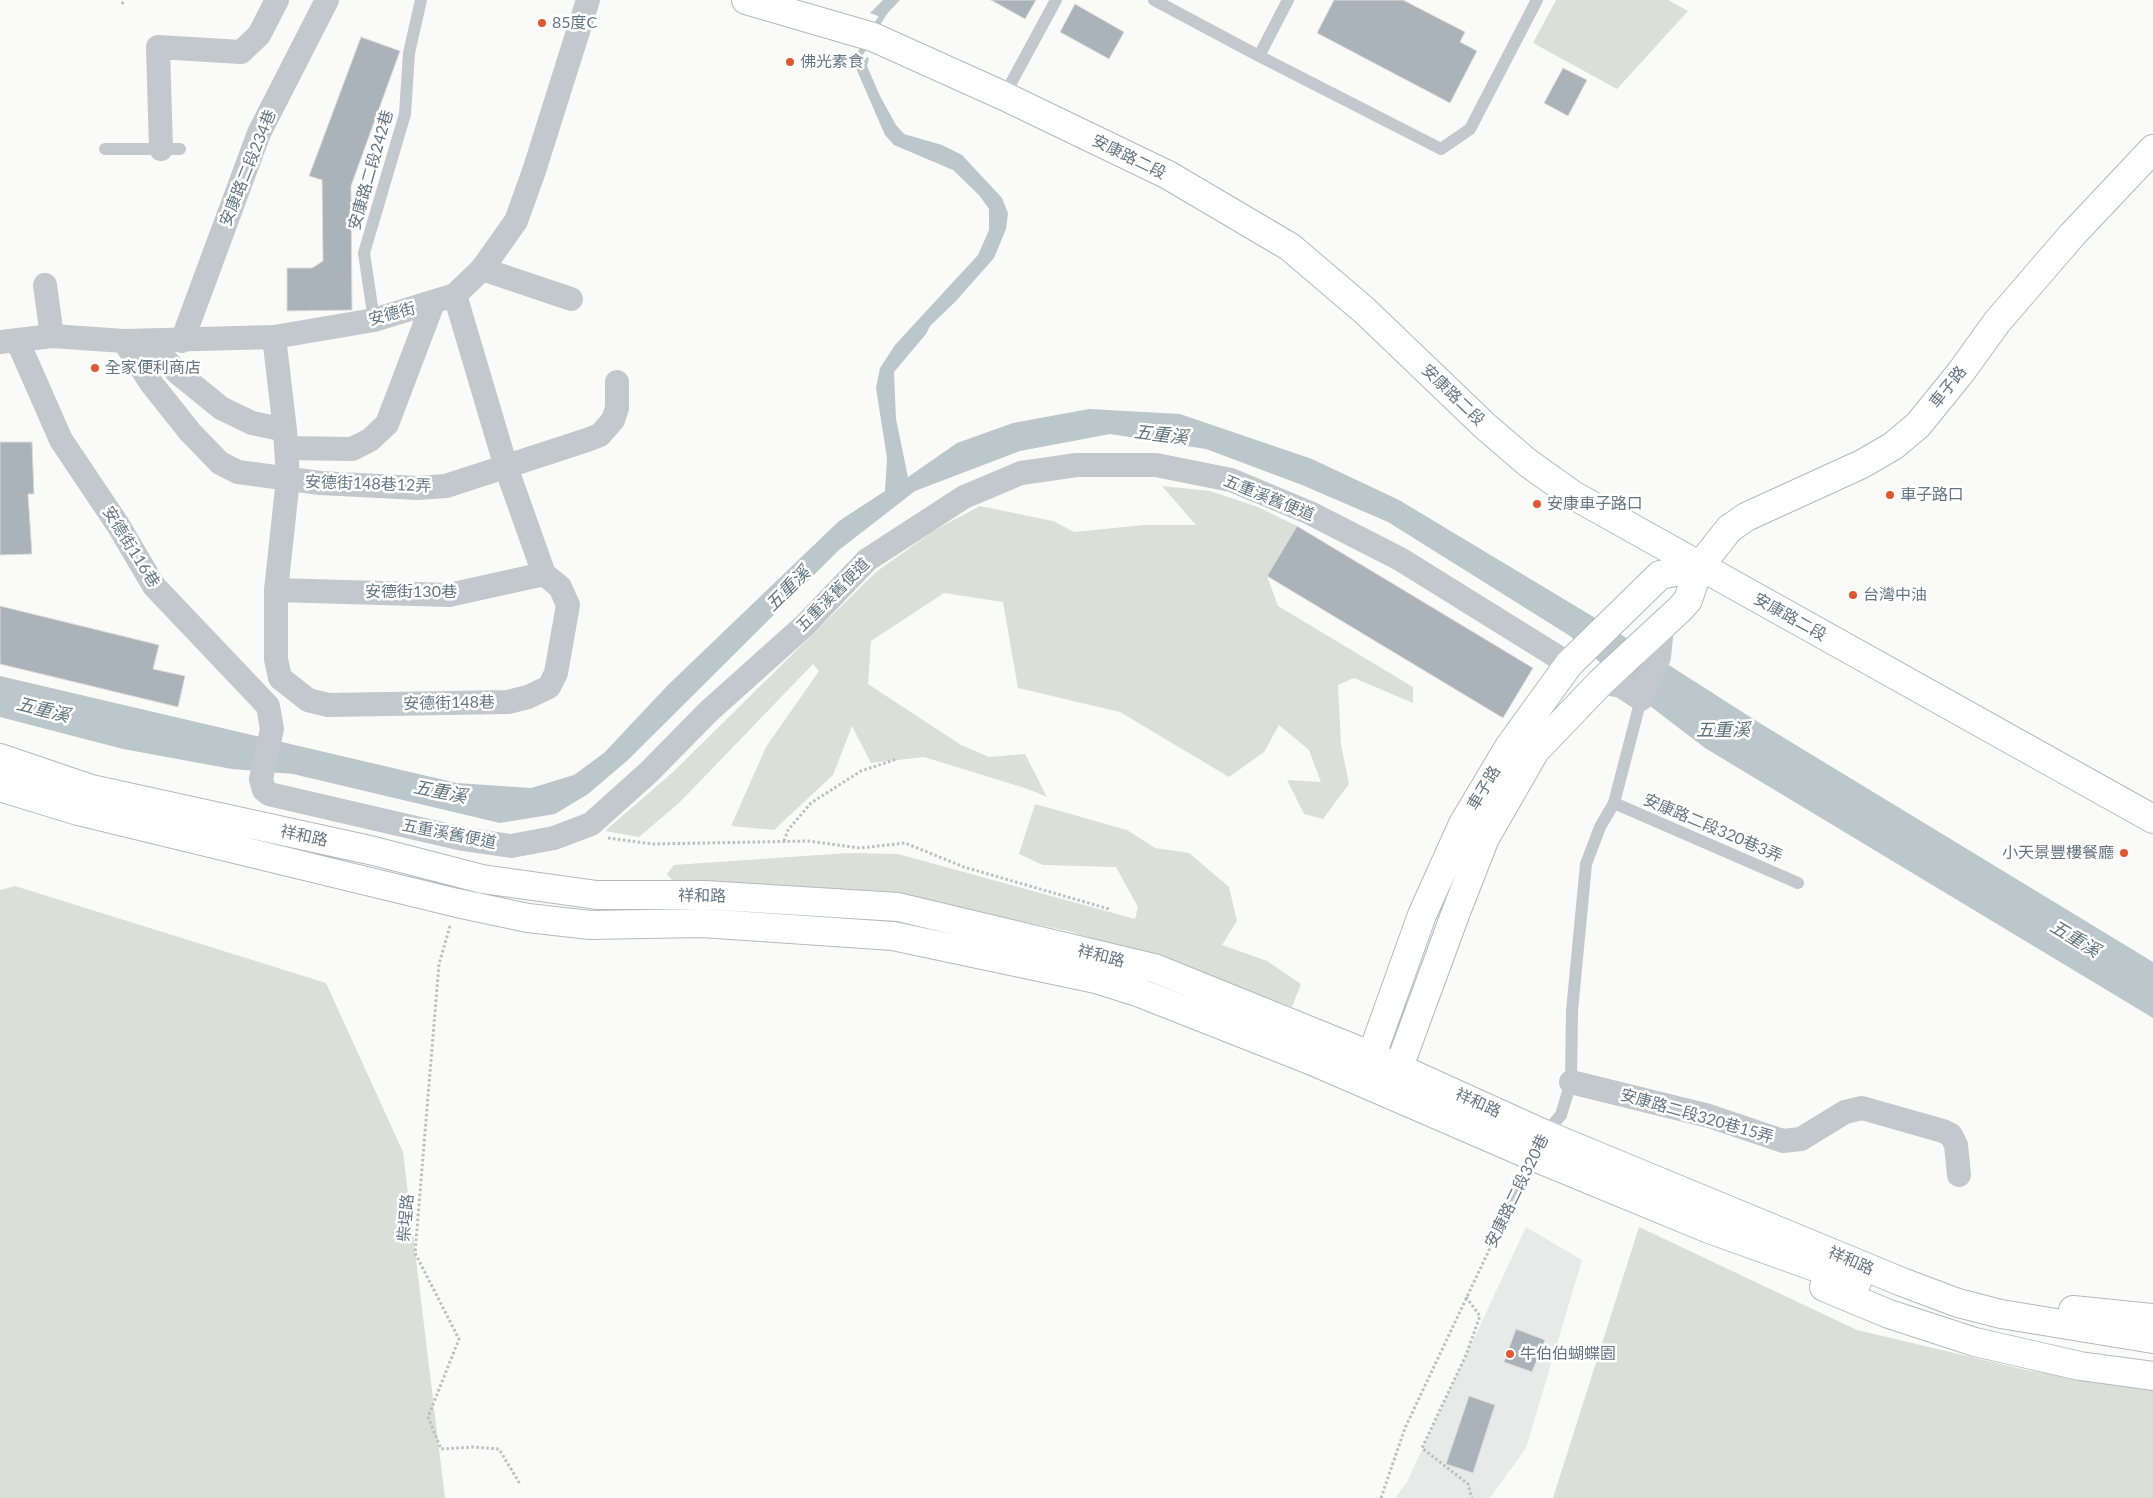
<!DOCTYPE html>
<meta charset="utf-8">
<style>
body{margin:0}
canvas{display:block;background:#fafaf8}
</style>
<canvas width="2153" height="1498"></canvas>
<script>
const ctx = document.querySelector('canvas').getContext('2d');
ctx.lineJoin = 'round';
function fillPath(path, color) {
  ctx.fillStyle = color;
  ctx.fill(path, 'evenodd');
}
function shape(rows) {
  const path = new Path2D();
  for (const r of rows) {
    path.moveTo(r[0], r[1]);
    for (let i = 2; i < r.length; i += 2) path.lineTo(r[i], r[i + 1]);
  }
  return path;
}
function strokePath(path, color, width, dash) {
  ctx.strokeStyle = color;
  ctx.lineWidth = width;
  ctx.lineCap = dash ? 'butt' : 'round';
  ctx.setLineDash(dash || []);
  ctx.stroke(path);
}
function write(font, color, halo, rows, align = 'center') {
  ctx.font = font + ' Lato,"Noto Sans TC",sans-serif';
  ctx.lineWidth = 5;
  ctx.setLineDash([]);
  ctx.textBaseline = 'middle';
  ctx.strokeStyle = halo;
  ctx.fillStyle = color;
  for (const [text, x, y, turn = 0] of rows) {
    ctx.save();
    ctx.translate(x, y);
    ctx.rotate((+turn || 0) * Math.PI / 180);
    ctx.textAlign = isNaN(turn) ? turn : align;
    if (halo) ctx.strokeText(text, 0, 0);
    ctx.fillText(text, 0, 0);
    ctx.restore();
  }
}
fillPath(shape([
 [1526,1227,1582,1260,1526,1448,1490,1498,1395,1498,1407,1482]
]), '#e8e9e9');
fillPath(shape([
 [1556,0,1668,0,1688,11,1617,89,1533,43],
 [1162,486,1210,491,1258,507,1297,526,1267,576,1278,606,1413,687,1413,703,1354,678,1338,685,1341,745,1349,784,1323,819,1304,814,1287,780,1321,782,1309,750,1279,725,1264,752,1229,777,1120,712,1018,688,1003,602,944,593,871,641,868,684,961,745,989,757,1025,754,1047,797,1028,789,924,757,871,763,852,726,833,775,774,830,731,826,766,747,819,671,813,664,680,802,639,837,605,831,673,772,876,572,935,530,980,506,1053,521,1074,532,1144,525,1196,525],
 [1035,804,1127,830,1155,848,1189,853,1229,887,1237,921,1222,945,1267,961,1301,984,1292,1007,1149,956,1068,931,944,905,860,894,673,881,667,874,674,865,848,853,898,854,1135,919,1138,907,1116,867,1043,865,1019,854],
 [15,886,326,983,403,1152,445,1498,0,1498,0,890],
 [1639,1227,1857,1330,2026,1370,2153,1391,2153,1498,1553,1498]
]), '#dadfd7');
fillPath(shape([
 [883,0,900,0,883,18,870,13],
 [853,53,869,58,867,66,880,96,896,125,904,134,942,145,962,155,1002,198,1008,213,1006,229,994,258,955,302,930,326,926,334,894,372,896,419,908,477,957,443,1013,423,1089,409,1180,414,1312,459,1399,500,1592,616,1758,722,2153,962,2153,1018,1705,748,1650,706,1570,636,1388,522,1302,485,1206,449,1110,434,1020,451,915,491,839,550,628,760,588,794,555,814,500,823,293,774,232,769,123,749,0,717,0,676,457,783,531,788,574,775,604,753,668,685,839,521,885,491,887,458,876,388,880,368,895,345,978,255,989,230,989,209,979,195,953,170,894,145,885,135,855,66]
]), '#bbc7cb');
strokePath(shape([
 [873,31,892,0],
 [856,61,867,42]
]), '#bbc7cb', 6);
const building = shape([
 [991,0,1036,0,1025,19,991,0],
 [1334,0,1403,0,1465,32,1460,42,1477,51,1450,103,1317,33,1334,0],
 [1075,4,1124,32,1109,59,1060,32,1075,4],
 [361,37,400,51,351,186,352,310,287,311,287,268,312,268,323,261,322,180,309,176,361,37],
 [1563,68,1587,80,1568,116,1544,103,1563,68],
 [0,442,32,442,34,494,28,494,32,554,0,555,0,442],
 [1297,526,1533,668,1503,718,1267,576,1297,526],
 [0,606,159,645,153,669,185,676,178,707,0,664,0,606],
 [1516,1329,1545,1340,1532,1372,1504,1362,1516,1329],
 [1469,1396,1495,1405,1473,1473,1446,1464,1469,1396]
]);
fillPath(building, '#aab3b9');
strokePath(building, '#dcdcda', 1);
const secondary = shape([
 [746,0,873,37,1004,96,1168,175,1290,247,1365,311,1485,426,1528,463,1573,495,2153,819],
 [0,758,91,789,374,851,482,879,597,895,705,895,898,907,1154,968,1372,1056,1544,1134,1902,1282,1958,1303,2001,1314,2153,1339],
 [0,787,78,811,457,903,528,918,590,925,702,923,893,936,1096,979,1140,993,1310,1060,1532,1156,1709,1229,1857,1282],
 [1365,1074,1422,915,1463,824,1509,747,1569,664,1660,575,1699,567],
 [1392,1086,1456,912,1485,838,1535,751,1601,682,1680,609,1688,600,1699,567,1729,529,1746,517,1862,464,1893,446,1918,425,1961,372,1997,322,2072,235,2153,149],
 [1824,1287,1889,1314,1975,1342,2080,1366,2153,1376],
 [2073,1310,2153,1318]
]);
strokePath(secondary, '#b3babf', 30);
strokePath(shape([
 [122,4,124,0],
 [608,838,653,844,808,841,860,848,905,843,964,867,1109,909],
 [784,841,788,830,811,803,861,771,897,759],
 [450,926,439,964,415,1253,459,1339,428,1417,441,1449,473,1447,499,1449,520,1484],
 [1466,1297,1480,1316,1466,1355,1422,1448,1468,1484,1472,1498],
 [1381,1498,1405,1428,1499,1229]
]), '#bbbfc2', 3, [2.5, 2.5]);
strokePath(shape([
 [1154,0,1259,56],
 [1288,0,1259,56,1441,149,1470,129,1537,0],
 [1004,96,1056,0],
 [105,149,180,149],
 [374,320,364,253,405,114,409,53,421,0],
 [1614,803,1798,883],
 [1543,1136,1561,1115,1571,1082,1572,1011,1586,864,1600,827,1614,803,1641,699],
 [1505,1215,1534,1153]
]), '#c3c8cc', 12);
strokePath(shape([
 [161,149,158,47,241,52,259,35,277,0],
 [482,269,571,299],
 [45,285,52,336],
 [274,337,285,430,288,479,276,590,276,659,280,678,308,700,328,705,508,702,528,697,549,687,556,673,568,605,560,587,544,574,506,467,455,295],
 [124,341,151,383,190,432,220,463,238,472,320,483,418,488,446,486,587,440,600,435,613,420,617,408,617,382],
 [148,341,178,373,221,408,252,423,285,430],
 [182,341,259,133,327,0],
 [0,342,52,336,124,341,274,337,374,320,455,295,482,269,516,221,534,171,588,0],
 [18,342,61,440,118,525,154,586,268,706,272,729,261,779,264,790,269,794,463,839,511,846,554,838,591,824,649,772,709,711,805,625,867,560,964,497,1021,473,1077,465,1156,465,1231,480,1310,513,1400,559,1569,664],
 [286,448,352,449,370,440,387,424,433,303],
 [276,590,449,595,544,574],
 [1601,682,1621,686,1641,699,1659,657,1662,627],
 [1571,1082,1709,1116,1783,1141,1801,1139,1845,1112,1862,1108,1943,1131,1951,1135,1956,1145,1959,1175]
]), '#c3c8cc', 24);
strokePath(secondary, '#fff', 28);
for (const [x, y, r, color] of [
 [542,23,5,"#e4572e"],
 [790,62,5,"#e4572e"],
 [95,368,5,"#e4572e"],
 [1890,495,5,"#e4572e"],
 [1537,504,5,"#e4572e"],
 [1853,595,5,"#e4572e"],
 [2124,853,5,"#e4572e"],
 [1510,1354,5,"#e4572e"]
]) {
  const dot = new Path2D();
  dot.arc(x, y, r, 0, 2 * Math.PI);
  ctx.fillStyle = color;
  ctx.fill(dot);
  strokePath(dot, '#fff', 2);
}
write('16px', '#657683', '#fff', [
 ["85度C",552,23],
 ["佛光素食",800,62],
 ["全家便利商店",105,368],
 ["車子路口",1900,495],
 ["安康車子路口",1547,504],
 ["台灣中油",1863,595],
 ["小天景豐樓餐廳",2114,853,"right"],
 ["牛伯伯蝴蝶園",1520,1354]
], 'left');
write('16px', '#657683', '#fff', [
 ["安康路二段",1129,157,26],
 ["安康路二段234巷",248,168,-68],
 ["安康路二段242巷",371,170,-74],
 ["安德街",392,314,-15],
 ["車子路",1948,387,-51],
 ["安康路二段",1453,395,44],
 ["安德街148巷12弄",368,484,2],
 ["五重溪舊便道",1269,498,22],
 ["安德街116巷",131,547,58],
 ["安德街130巷",411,592],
 ["五重溪舊便道",833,595,-45],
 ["安康路二段",1790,617,29],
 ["安德街148巷",449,703,-1],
 ["車子路",1484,788,-59],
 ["安康路二段320巷3弄",1713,828,23],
 ["五重溪舊便道",449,834,11],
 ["祥和路",304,836,12],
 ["祥和路",702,896,1],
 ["祥和路",1101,956,14],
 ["祥和路",1478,1103,24],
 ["安康路二段320巷15弄",1697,1116,16],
 ["安康路二段320巷",1517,1191,-64],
 ["柴埕路",406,1218,-85],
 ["祥和路",1851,1261,23]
]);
write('italic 18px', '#60757c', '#fff', [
 ["五重溪",1161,435,7],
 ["五重溪",788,589,-45],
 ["五重溪",43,710,14],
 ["五重溪",1723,730],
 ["五重溪",440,792,11],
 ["五重溪",2075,939,31]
]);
</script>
